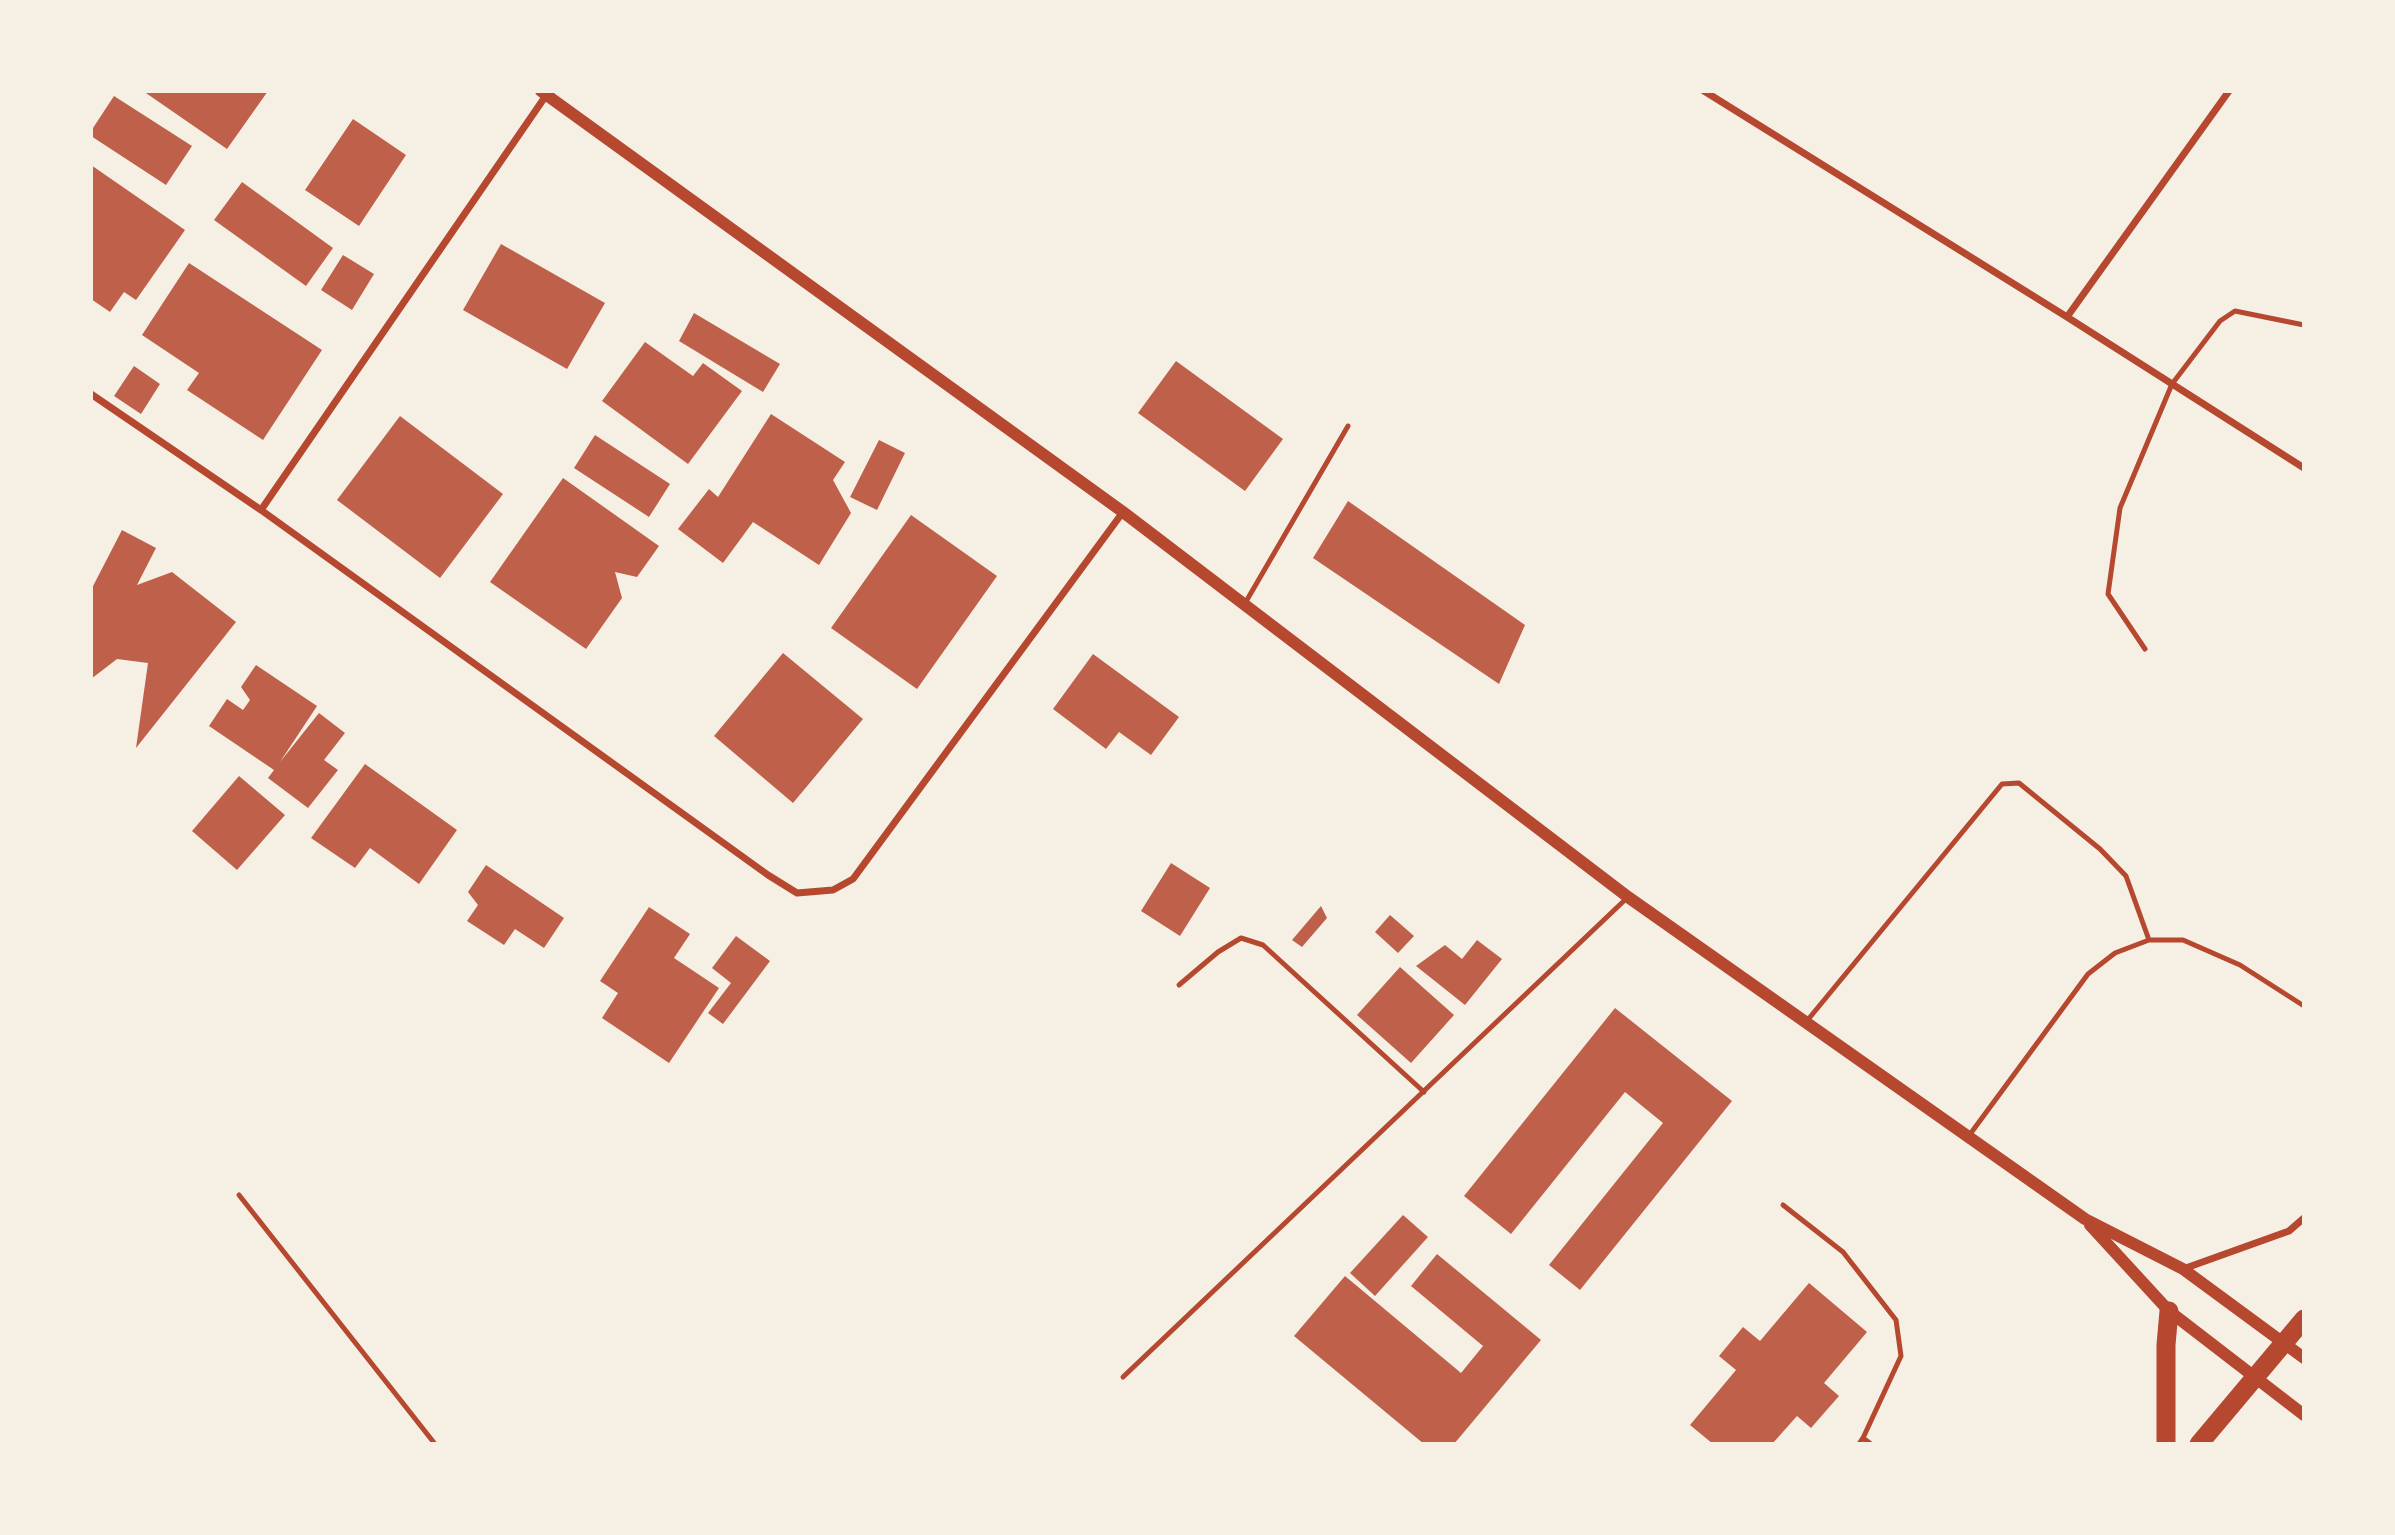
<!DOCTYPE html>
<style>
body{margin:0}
#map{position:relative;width:2395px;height:1535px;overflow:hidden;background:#f6efe4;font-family:"Fira Sans",sans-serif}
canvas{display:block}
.frame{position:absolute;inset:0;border:93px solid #f6efe4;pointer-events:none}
</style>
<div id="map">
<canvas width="2395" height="1535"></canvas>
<div class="frame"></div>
</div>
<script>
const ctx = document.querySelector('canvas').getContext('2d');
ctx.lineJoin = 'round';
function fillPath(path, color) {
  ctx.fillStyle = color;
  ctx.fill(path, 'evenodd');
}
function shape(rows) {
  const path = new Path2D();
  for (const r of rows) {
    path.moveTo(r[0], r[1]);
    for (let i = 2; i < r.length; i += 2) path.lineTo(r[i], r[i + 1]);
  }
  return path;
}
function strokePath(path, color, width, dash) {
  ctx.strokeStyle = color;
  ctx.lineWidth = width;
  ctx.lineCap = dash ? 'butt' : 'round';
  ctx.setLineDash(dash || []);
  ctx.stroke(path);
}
fillPath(shape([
 [143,91,268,91,227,149],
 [114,96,192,146,166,185,91,136,91,131],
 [353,119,406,155,359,226,305,190],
 [91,165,185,230,136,300,124,292,110,312,91,299],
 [242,182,333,248,306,286,214,220],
 [501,244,605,303,567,369,463,310],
 [343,255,374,274,352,310,321,290],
 [189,263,322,350,263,440,187,390,199,373,142,335],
 [694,313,780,364,763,392,679,341],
 [645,342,693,376,703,363,742,391,688,464,602,401],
 [1176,361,1283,439,1245,491,1138,413],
 [134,366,160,384,141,414,114,396],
 [771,414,845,462,833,480,851,513,819,565,753,522,723,563,678,529,709,489,718,497],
 [400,416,503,494,440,578,337,500],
 [595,435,670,484,649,517,574,468],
 [879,440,905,453,877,510,850,497],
 [563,478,659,546,637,577,615,572,622,598,586,649,490,582],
 [1348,501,1525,625,1499,684,1313,558],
 [911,515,997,576,917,689,831,628],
 [122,530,156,548,137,585,172,572,236,622,136,748,148,663,117,659,91,679,91,590],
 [783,653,863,719,793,803,714,736],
 [1093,654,1179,717,1151,755,1119,732,1106,749,1053,709],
 [256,665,317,706,280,762,319,713,345,733,324,760,338,770,308,808,268,778,274,770,209,726,227,699,243,710,250,700,241,687],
 [365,764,457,830,419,884,370,848,355,868,311,838],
 [239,776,285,815,237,870,192,831],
 [1171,863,1210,888,1180,936,1141,911],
 [486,865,564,918,544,948,515,929,504,945,467,921,478,905,468,892],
 [1321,906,1327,918,1302,947,1292,940],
 [649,907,690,934,674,958,719,988,669,1063,602,1018,618,993,600,981],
 [1390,915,1414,936,1398,953,1375,932],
 [736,936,770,961,723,1024,708,1013,731,983,712,968],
 [1477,940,1502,959,1465,1005,1416,966,1445,945,1462,959],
 [1400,967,1454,1015,1411,1063,1357,1015],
 [1615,1008,1732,1101,1580,1290,1549,1265,1663,1123,1625,1092,1511,1234,1464,1196],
 [1403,1215,1428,1237,1375,1296,1350,1273],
 [1437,1254,1541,1340,1454,1444,1424,1444,1294,1336,1345,1276,1461,1373,1483,1346,1411,1286],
 [1809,1283,1867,1332,1824,1383,1839,1396,1811,1428,1797,1416,1772,1444,1713,1444,1690,1425,1736,1370,1719,1356,1743,1327,1760,1341]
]), '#bf614a');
strokePath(shape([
 [1244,605,1348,426],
 [2145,649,2108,594,2120,508,2172,384,2220,321,2235,311,2304,325],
 [1179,985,1218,952,1241,938,1263,945,1424,1092],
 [1806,1022,2002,784,2019,783,2100,849,2126,876,2149,940],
 [1968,1137,2088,974,2115,953,2149,940,2183,940,2240,965,2304,1006],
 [239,1195,435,1444],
 [1783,1205,1843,1252,1896,1320,1901,1356,1863,1438],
 [1123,1377,1628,897],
 [1859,1444,1863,1438,1871,1444]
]), '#b5482f', 5);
strokePath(shape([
 [1704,91,2067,317,2304,468],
 [2067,317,2229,91],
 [91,394,261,510,768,875,797,893,833,890,853,879,1123,512],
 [261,510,547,94],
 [2183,1269,2289,1231,2304,1218]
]), '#b5482f', 7);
strokePath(shape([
 [541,91,1123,512,1628,897,2085,1219,2183,1269,2304,1358],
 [2090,1225,2169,1311,2304,1415]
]), '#b5482f', 12);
strokePath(shape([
 [2166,1444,2166,1345,2169,1311],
 [2199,1444,2304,1319]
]), '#b5482f', 19);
</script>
